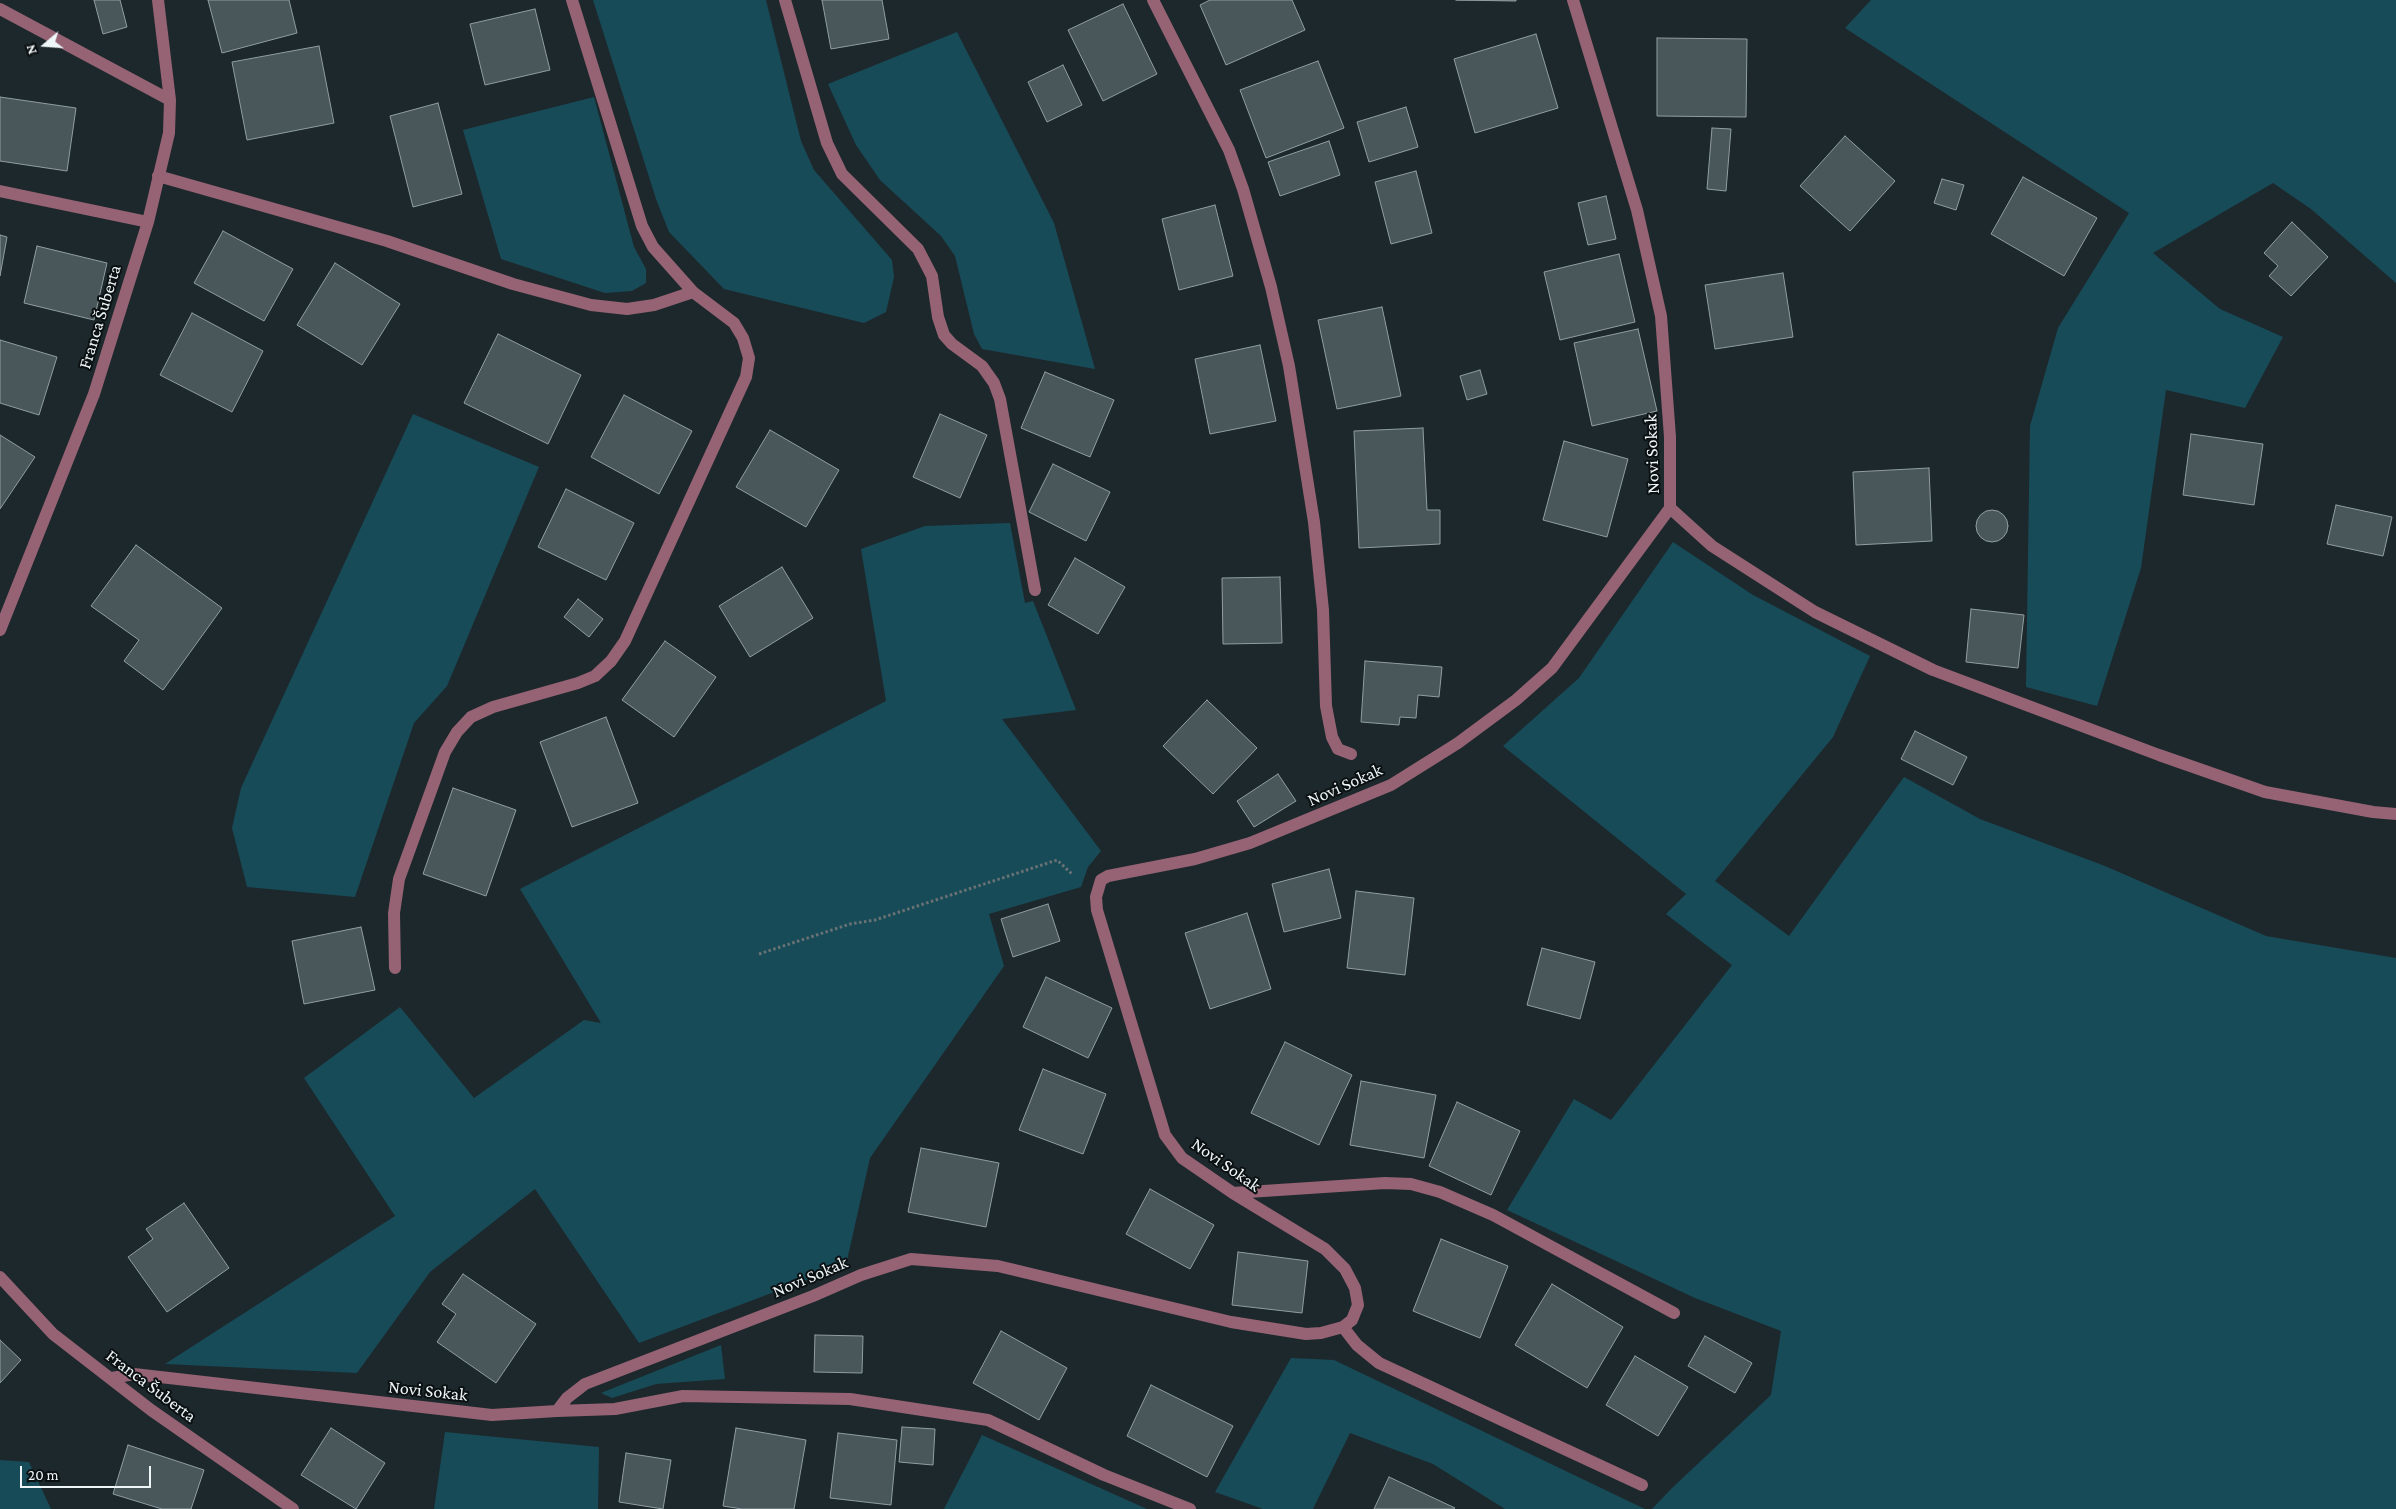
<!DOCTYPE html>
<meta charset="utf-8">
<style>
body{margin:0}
#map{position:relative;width:2396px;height:1509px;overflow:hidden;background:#1d282c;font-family:"Crimson Pro",serif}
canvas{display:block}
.north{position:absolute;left:20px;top:20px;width:50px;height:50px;-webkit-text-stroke:4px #0b1012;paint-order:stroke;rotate:252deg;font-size:14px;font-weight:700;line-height:20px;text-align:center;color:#eff6f8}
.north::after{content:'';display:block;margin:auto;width:18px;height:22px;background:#eff6f8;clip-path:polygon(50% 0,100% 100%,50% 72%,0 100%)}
.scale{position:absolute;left:20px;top:1466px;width:131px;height:22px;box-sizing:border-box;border:2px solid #eff6f8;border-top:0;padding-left:6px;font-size:15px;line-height:18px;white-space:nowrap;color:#eff6f8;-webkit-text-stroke:4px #0b1012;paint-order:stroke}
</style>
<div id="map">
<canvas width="2396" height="1509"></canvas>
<div class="north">N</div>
<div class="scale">20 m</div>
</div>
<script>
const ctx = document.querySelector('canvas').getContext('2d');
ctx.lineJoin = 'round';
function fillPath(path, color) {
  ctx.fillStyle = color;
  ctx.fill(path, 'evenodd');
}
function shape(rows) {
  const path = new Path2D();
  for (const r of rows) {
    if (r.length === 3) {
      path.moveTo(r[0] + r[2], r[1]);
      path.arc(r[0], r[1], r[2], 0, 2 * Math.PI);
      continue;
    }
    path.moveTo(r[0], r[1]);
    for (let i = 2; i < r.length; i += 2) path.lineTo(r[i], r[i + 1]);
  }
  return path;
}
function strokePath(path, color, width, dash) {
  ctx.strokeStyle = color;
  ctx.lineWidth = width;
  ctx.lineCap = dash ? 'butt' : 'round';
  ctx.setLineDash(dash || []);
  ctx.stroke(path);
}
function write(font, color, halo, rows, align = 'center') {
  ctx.font = font + ' "Crimson Pro",serif';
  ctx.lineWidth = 4;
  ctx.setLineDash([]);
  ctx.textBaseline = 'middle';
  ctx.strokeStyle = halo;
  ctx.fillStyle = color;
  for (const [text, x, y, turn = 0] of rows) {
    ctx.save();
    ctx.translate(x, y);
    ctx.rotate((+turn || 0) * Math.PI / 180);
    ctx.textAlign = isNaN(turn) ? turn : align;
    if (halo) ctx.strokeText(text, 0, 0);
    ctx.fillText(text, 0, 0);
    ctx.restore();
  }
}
fillPath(shape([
 [593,0,766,0,801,141,814,170,892,260,894,277,886,312,864,323,724,289,669,232,656,199],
 [1871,0,2396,0,2396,283,2311,209,2273,183,2153,253,2220,309,2283,337,2245,408,2166,390,2141,568,2097,706,2026,687,2030,426,2058,328,2129,213,1845,28],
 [957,32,1054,223,1095,369,982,349,974,334,955,256,941,236,880,180,856,145,828,84],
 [594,97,634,247,646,269,646,283,632,291,605,293,501,259,463,130],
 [413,414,539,467,447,686,414,723,355,897,247,887,232,828,241,788],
 [1010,523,1025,603,1033,601,1076,710,1002,719,1101,851,1088,867,1081,887,989,914,1004,966,870,1158,846,1265,639,1343,535,1189,430,1272,357,1373,165,1364,395,1216,304,1078,400,1007,474,1098,584,1020,601,1023,520,889,886,701,861,549,925,526],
 [1673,542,1753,595,1870,656,1833,737,1715,881,1789,936,1904,777,1980,819,2105,866,2266,936,2396,958,2396,1509,1652,1509,1672,1488,1771,1395,1781,1331,1695,1298,1507,1210,1574,1099,1611,1120,1732,965,1666,914,1686,894,1503,746,1579,678],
 [721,1345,725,1379,656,1384,612,1398,601,1393],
 [1291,1358,1334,1360,1645,1509,1505,1509,1433,1464,1350,1433,1313,1509,1263,1509,1215,1492],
 [445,1432,599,1447,598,1509,434,1509],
 [982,1435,1147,1509,944,1509],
 [0,1460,29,1462,51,1509,0,1509]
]), '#184b58');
const building = shape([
 [94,0,120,0,127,27,103,34,94,0],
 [208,0,289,0,297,33,222,53,208,0],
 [822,0,882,0,889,39,831,49,822,0],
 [1210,0,1292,0,1305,30,1226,65,1200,5,1210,0],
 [1456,0,1516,0,1516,1,1456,0],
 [1123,4,1157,74,1103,101,1068,30,1123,4],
 [535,9,550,70,485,85,470,24,535,9],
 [1536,34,1558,108,1475,133,1454,59,1536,34],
 [1657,38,1747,39,1746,117,1657,116,1657,38],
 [319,46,334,123,247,140,232,62,319,46],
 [1318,61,1344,128,1266,158,1240,90,1318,61],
 [1063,65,1082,105,1047,122,1028,82,1063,65],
 [0,97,76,108,67,171,0,161,0,97],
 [438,103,462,194,413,207,390,116,438,103],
 [1406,107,1418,147,1369,162,1357,122,1406,107],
 [1712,128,1731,129,1726,191,1707,189,1712,128],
 [1845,136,1895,181,1850,231,1800,186,1845,136],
 [1329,141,1340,175,1280,196,1268,162,1329,141],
 [1416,171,1432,233,1391,244,1375,182,1416,171],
 [2023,177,2097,218,2064,276,1991,234,2023,177],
 [1942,179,1964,185,1956,210,1934,203,1942,179],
 [1606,196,1616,239,1588,245,1578,203,1606,196],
 [1215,205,1233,276,1179,290,1162,219,1215,205],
 [2292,222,2328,257,2291,296,2269,276,2278,266,2264,253,2292,222],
 [223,231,293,269,264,321,194,283,223,231],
 [0,235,7,237,0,276,0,235],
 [37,246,107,263,94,320,24,303,37,246],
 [1619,254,1635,322,1560,340,1544,272,1619,254],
 [335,263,400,304,362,365,297,325,335,263],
 [1783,273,1793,337,1715,349,1705,285,1783,273],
 [1382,307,1401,396,1337,409,1318,320,1382,307],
 [192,313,263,351,232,412,160,375,192,313],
 [1638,329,1657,411,1592,426,1574,343,1638,329],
 [498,334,581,375,548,444,464,403,498,334],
 [0,340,57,357,39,415,0,403,0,340],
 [1260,345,1276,421,1210,434,1195,359,1260,345],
 [1480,370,1487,394,1467,400,1460,376,1480,370],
 [1045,372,1114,400,1090,457,1021,428,1045,372],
 [624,395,692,431,659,494,591,457,624,395],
 [940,414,987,435,960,498,913,477,940,414],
 [1423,428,1427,510,1440,510,1440,544,1359,548,1354,431,1423,428],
 [770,430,839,470,806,527,736,487,770,430],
 [2191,434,2263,444,2254,505,2183,495,2191,434],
 [0,435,35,457,0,509,0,435],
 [1564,441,1628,459,1607,537,1543,520,1564,441],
 [1053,464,1110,492,1086,541,1029,512,1053,464],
 [1929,468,1932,541,1856,545,1853,472,1929,468],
 [566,489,634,523,606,580,538,547,566,489],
 [2336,505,2392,517,2383,556,2327,544,2336,505],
 [1992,526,16],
 [136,545,222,608,163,690,124,661,139,640,91,606,136,545],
 [1075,558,1125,587,1098,634,1048,605,1075,558],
 [782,567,813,618,750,657,719,606,782,567],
 [1280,577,1282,643,1223,644,1222,578,1280,577],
 [578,599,603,619,589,637,564,617,578,599],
 [1971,609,2024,615,2018,668,1966,662,1971,609],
 [665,641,716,677,674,737,622,700,665,641],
 [1365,661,1442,667,1439,697,1418,695,1416,718,1400,717,1399,725,1361,722,1365,661],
 [1207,700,1257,748,1213,794,1163,746,1207,700],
 [606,717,638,803,572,827,540,742,606,717],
 [1915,731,1967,757,1953,785,1901,759,1915,731],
 [1278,774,1296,801,1254,827,1237,801,1278,774],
 [453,788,516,810,486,896,423,874,453,788],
 [1329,869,1341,918,1284,932,1272,884,1329,869],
 [1356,891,1414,898,1405,975,1347,968,1356,891],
 [1048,904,1060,941,1013,957,1001,919,1048,904],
 [1247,913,1271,989,1210,1009,1185,933,1247,913],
 [361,927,375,990,304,1004,292,941,361,927],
 [1542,948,1595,962,1580,1019,1527,1005,1542,948],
 [1046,977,1112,1008,1088,1058,1023,1027,1046,977],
 [1285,1042,1352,1075,1319,1145,1251,1113,1285,1042],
 [1043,1069,1106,1094,1083,1154,1019,1130,1043,1069],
 [1361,1081,1436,1095,1424,1158,1350,1145,1361,1081],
 [1457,1102,1520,1131,1491,1195,1429,1166,1457,1102],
 [921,1148,999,1163,986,1227,908,1212,921,1148],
 [1150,1189,1214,1225,1190,1269,1126,1234,1150,1189],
 [184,1203,229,1268,167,1312,128,1257,153,1239,146,1229,184,1203],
 [1441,1239,1508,1266,1480,1338,1413,1311,1441,1239],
 [1238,1252,1308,1261,1302,1313,1232,1305,1238,1252],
 [463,1274,536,1324,496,1383,437,1342,456,1314,442,1304,463,1274],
 [1552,1284,1623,1327,1587,1388,1515,1345,1552,1284],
 [1001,1331,1067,1368,1039,1420,973,1383,1001,1331],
 [815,1335,863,1336,862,1373,814,1372,815,1335],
 [1705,1336,1752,1363,1735,1393,1688,1366,1705,1336],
 [0,1340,21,1360,0,1383,0,1340],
 [1635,1356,1688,1387,1658,1436,1606,1405,1635,1356],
 [1151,1385,1233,1426,1207,1477,1127,1436,1151,1385],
 [902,1427,935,1429,933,1465,899,1462,902,1427],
 [331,1428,385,1463,356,1509,301,1475,331,1428],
 [736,1428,806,1440,794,1509,742,1509,723,1506,736,1428],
 [838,1433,897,1440,891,1505,830,1498,838,1433],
 [128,1445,204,1470,191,1509,162,1509,113,1494,128,1445],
 [626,1453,671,1460,663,1509,619,1502,626,1453],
 [1389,1477,1455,1508,1454,1509,1374,1509,1389,1477]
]);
fillPath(building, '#49565a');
strokePath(building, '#909ea2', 1);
strokePath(shape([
 [759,954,850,924,875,920,1057,860,1072,874]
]), '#697275', 3, [2.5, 2.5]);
strokePath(shape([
 [785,0,827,143,842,174,918,249,932,276,938,317,944,335,952,344,982,366,994,383,1000,399,1035,590],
 [1153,0,1229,150,1243,189,1271,287,1289,366,1314,522,1323,610,1326,706,1332,737,1338,749,1351,754],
 [0,9,170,100],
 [158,176,387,241,513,284,591,305,627,309,654,305,693,292],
 [0,191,148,222],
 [1670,508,1712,546,1815,612,1933,670,2159,755,2265,792,2373,812,2396,814],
 [0,630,94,394,148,222,169,133,170,100,158,0],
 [395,968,394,913,399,879,445,752,457,732,471,717,493,707,578,683,595,676,611,661,625,641,746,377,749,358,743,338,734,323,693,292,653,247,642,226,572,0],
 [1233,1193,1385,1183,1411,1184,1440,1192,1493,1215,1674,1313],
 [0,1277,53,1334,151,1410,293,1509],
 [1343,1327,1357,1345,1379,1363,1642,1485],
 [112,1378,134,1374,492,1415,557,1411,567,1398,585,1384,813,1296,861,1275,911,1259,998,1266,1231,1322,1306,1334,1321,1333,1343,1327,1352,1320,1358,1305,1355,1288,1345,1269,1325,1249,1233,1193,1182,1158,1165,1135,1097,910,1096,897,1101,880,1108,876,1195,859,1250,843,1391,785,1458,743,1516,700,1552,668,1670,508,1670,437,1661,316,1637,210,1573,0],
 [557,1411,615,1409,683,1396,850,1399,988,1420,1104,1475,1190,1509]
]), '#956373', 12);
write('18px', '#eff6f8', '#0b1012', [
 ["Franca Šuberta",100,317,-73],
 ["Novi Sokak",1652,454,-92],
 ["Novi Sokak",1345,785,-24],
 ["Novi Sokak",1226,1165,35],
 ["Novi Sokak",810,1277,-23],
 ["Franca Šuberta",151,1386,37],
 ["Novi Sokak",428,1391,6]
]);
</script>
